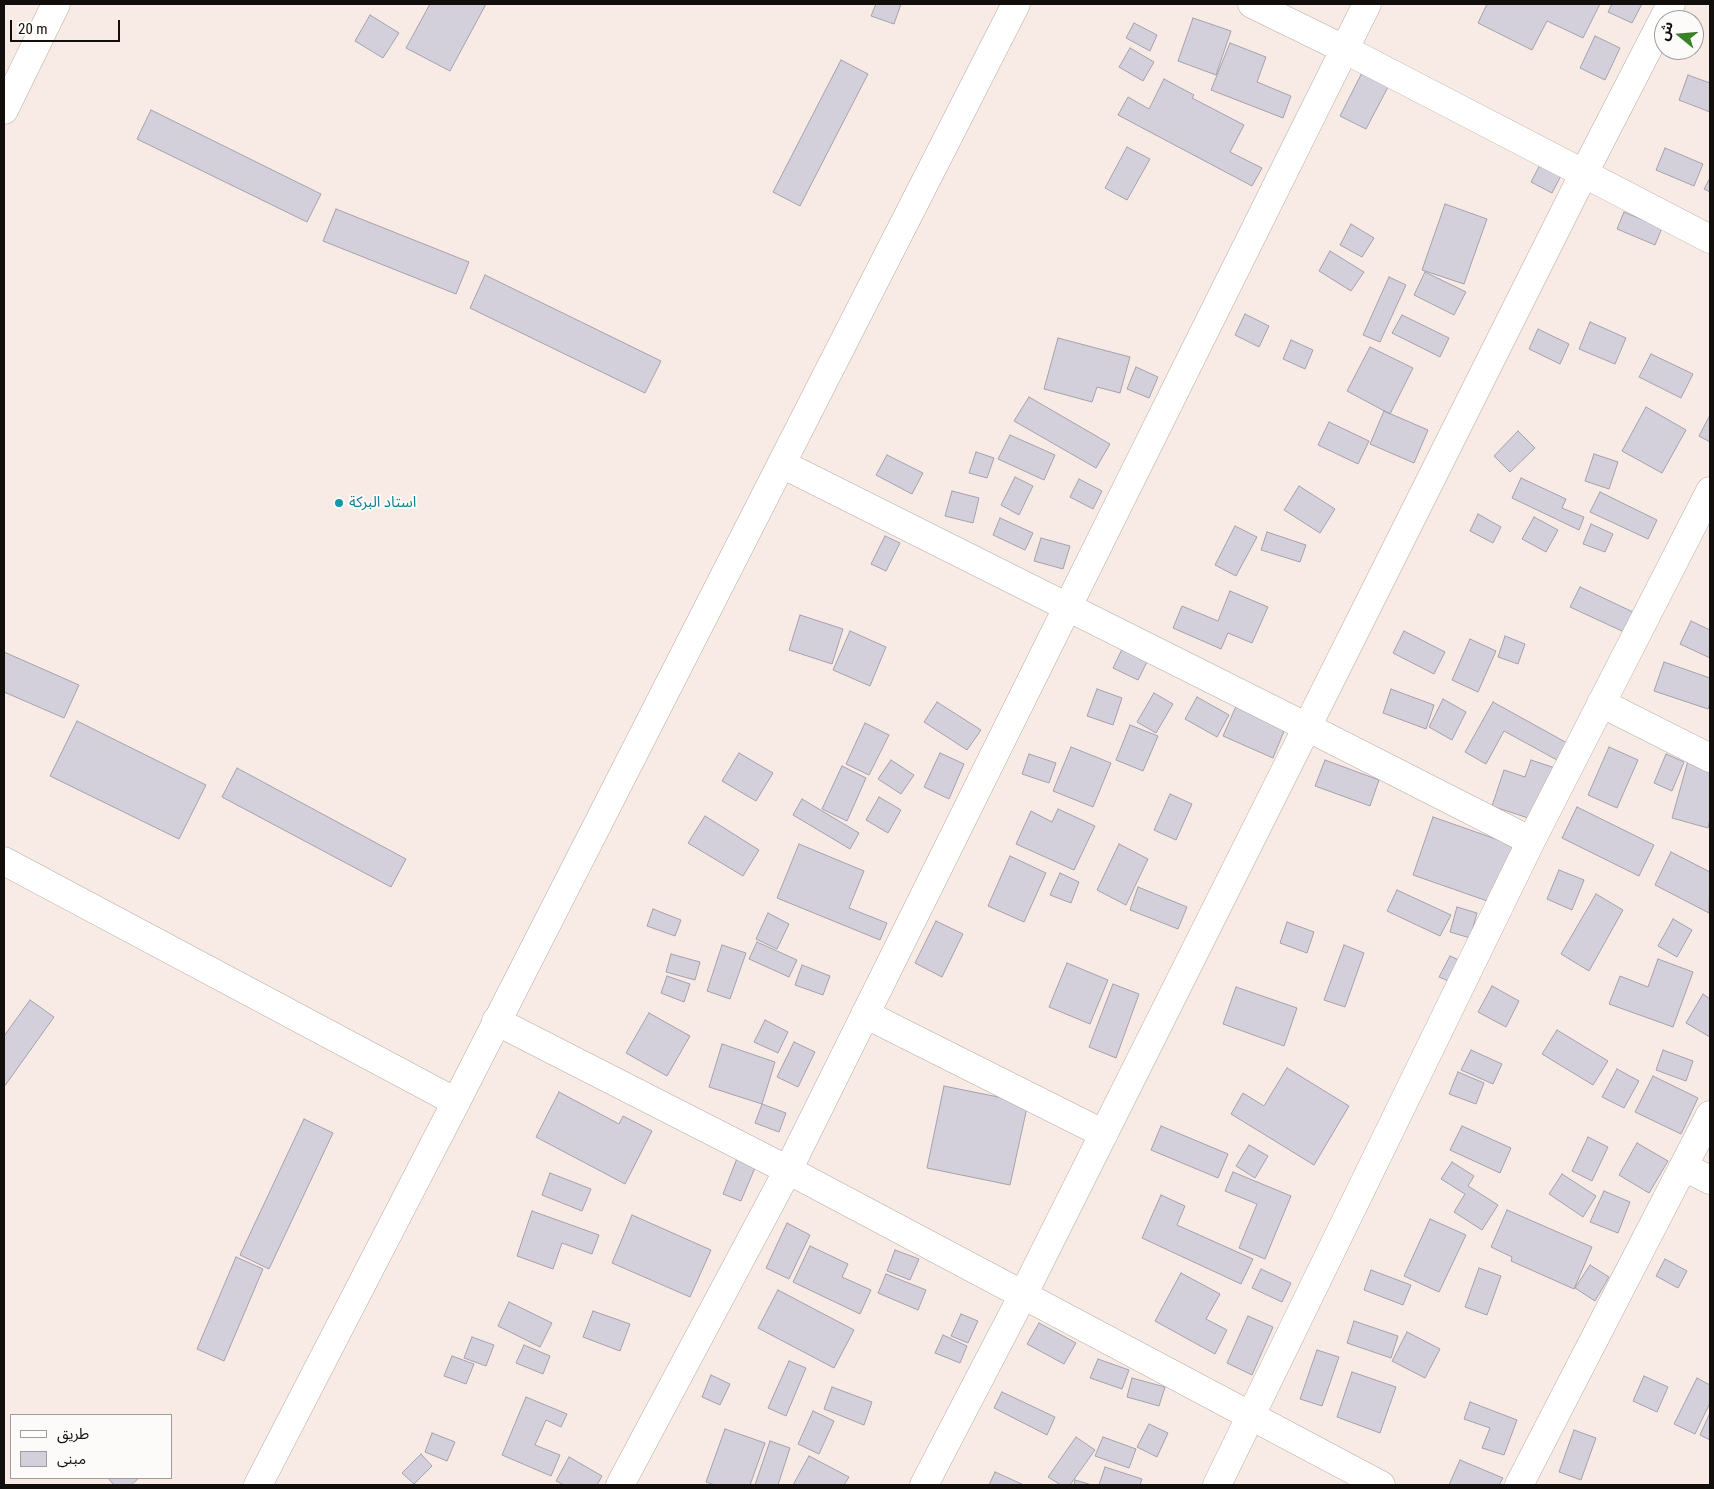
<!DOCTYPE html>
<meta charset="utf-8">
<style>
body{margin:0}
#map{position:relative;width:1714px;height:1489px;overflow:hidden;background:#f8ebe5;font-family:"Roboto Condensed","Noto Sans Arabic",sans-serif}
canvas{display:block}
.frame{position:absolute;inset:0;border:5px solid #120e0c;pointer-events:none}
.legend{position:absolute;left:10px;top:1414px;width:162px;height:65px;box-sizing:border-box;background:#fdfbfa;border:1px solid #9f9c9b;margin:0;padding:6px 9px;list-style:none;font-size:15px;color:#120e0c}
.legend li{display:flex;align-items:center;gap:10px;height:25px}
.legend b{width:25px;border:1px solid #9f9c9b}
.north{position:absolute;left:1654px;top:10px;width:50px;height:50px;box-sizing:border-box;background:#fdfbfa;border:1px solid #9f9c9b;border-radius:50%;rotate:287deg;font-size:14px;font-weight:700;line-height:20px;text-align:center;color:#120e0c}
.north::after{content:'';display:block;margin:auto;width:18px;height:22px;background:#398127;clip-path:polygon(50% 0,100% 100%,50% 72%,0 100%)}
.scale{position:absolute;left:10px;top:20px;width:110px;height:22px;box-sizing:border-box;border:2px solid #120e0c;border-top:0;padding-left:6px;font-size:15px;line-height:18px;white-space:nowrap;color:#120e0c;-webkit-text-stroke:4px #fdfbfa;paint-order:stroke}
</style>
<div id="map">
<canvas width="1714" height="1489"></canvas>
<div class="frame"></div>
<ul class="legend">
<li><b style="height:6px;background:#fff"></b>طريق</li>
<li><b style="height:14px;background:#d3cfdb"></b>مبنى</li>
</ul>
<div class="north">ش</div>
<div class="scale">20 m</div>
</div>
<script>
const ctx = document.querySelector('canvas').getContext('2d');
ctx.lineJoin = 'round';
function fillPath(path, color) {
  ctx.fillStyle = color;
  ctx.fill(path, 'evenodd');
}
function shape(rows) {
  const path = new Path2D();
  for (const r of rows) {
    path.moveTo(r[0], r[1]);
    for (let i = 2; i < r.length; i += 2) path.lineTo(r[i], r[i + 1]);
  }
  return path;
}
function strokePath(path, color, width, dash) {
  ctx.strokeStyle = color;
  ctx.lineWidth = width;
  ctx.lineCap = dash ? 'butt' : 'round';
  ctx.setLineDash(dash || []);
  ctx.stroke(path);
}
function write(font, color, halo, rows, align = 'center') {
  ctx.font = font + ' "Roboto Condensed","Noto Sans Arabic",sans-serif';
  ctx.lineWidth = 4;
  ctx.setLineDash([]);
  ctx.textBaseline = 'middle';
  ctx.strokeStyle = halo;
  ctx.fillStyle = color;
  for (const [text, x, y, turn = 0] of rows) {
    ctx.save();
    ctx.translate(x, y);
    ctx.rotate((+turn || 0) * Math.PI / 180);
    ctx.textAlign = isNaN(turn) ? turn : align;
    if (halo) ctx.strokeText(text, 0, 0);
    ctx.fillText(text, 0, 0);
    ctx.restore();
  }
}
const building = shape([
 [430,4,486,4,450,71,406,48,430,4],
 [876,4,901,4,894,24,871,16,876,4],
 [1487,4,1600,4,1583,38,1547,21,1532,50,1478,23,1487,4],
 [1612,4,1642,4,1632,23,1608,12,1612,4],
 [370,15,399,33,383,58,355,41,370,15],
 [1193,18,1231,31,1216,75,1178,61,1193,18],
 [1134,23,1157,35,1150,51,1126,38,1134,23],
 [1595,36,1620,48,1605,80,1580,68,1595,36],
 [1230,43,1266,57,1257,82,1291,96,1283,118,1211,90,1230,43],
 [1130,48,1154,62,1143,81,1119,67,1130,48],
 [1371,55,1398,68,1366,129,1340,116,1371,55],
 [841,60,868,74,800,206,773,192,841,60],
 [1688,75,1710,83,1710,112,1679,100,1688,75],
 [1164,79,1194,95,1192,98,1244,125,1230,152,1262,168,1252,186,1118,115,1128,97,1149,109,1164,79],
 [151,110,321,194,307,222,137,139,151,110],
 [1127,147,1150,159,1127,200,1105,188,1127,147],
 [1665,148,1703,164,1694,186,1656,170,1665,148],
 [1542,161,1563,172,1552,193,1531,182,1542,161],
 [1710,178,1710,192,1704,189,1710,178],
 [1445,204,1487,219,1464,284,1422,270,1445,204],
 [336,209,469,262,456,294,323,241,336,209],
 [1624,212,1662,228,1655,245,1617,229,1624,212],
 [1351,224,1374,238,1362,257,1340,245,1351,224],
 [1330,251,1364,272,1351,291,1319,271,1330,251],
 [1425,272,1466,292,1454,315,1414,295,1425,272],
 [485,275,661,361,645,393,470,308,485,275],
 [1389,277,1406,285,1380,342,1363,335,1389,277],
 [1245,314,1269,326,1259,347,1235,335,1245,314],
 [1402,315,1449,338,1440,357,1392,333,1402,315],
 [1590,322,1626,338,1615,364,1579,349,1590,322],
 [1538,329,1569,344,1560,364,1529,349,1538,329],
 [1058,338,1130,357,1120,393,1097,387,1092,402,1044,389,1058,338],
 [1291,340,1313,350,1305,369,1283,359,1291,340],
 [1370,347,1413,368,1390,414,1347,391,1370,347],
 [1651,354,1693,374,1681,398,1639,377,1651,354],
 [1136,367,1158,377,1149,398,1127,389,1136,367],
 [1029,397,1110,444,1096,468,1014,421,1029,397],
 [1646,407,1686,430,1662,473,1622,451,1646,407],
 [1384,411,1428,430,1414,463,1370,444,1384,411],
 [1710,415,1710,442,1699,436,1710,415],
 [1329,422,1369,441,1358,464,1318,445,1329,422],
 [1518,431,1535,448,1510,472,1494,456,1518,431],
 [1010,435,1055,455,1044,480,998,459,1010,435],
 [976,452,994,458,987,478,969,473,976,452],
 [1594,454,1618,462,1609,489,1585,481,1594,454],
 [887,455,923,473,912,494,876,475,887,455],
 [1015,477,1033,486,1019,515,1001,505,1015,477],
 [1521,478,1566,499,1562,508,1584,517,1579,530,1512,498,1521,478],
 [1079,479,1102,491,1093,509,1070,497,1079,479],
 [1299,486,1335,509,1320,533,1284,510,1299,486],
 [952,491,979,498,973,523,945,516,952,491],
 [1600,492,1657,520,1648,539,1590,512,1600,492],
 [1478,514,1501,527,1493,543,1470,531,1478,514],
 [1534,517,1558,530,1546,552,1522,539,1534,517],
 [1000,518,1033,533,1025,550,993,535,1000,518],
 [1591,524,1613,534,1605,552,1583,544,1591,524],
 [1235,526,1257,537,1236,576,1215,565,1235,526],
 [1267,532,1306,545,1300,562,1261,550,1267,532],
 [885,536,900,543,886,571,871,564,885,536],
 [1041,538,1070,546,1063,569,1034,561,1041,538],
 [1580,587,1633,612,1624,632,1570,607,1580,587],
 [1230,591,1268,607,1252,643,1228,633,1221,649,1173,628,1182,606,1218,621,1230,591],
 [800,615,843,629,832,664,789,650,800,615],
 [1691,621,1710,630,1710,658,1680,644,1691,621],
 [850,631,886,647,870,686,833,670,850,631],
 [1404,631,1445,652,1434,674,1393,653,1404,631],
 [1505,636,1525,644,1518,664,1498,657,1505,636],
 [1470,639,1496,651,1478,692,1452,680,1470,639],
 [1124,645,1149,658,1138,680,1113,668,1124,645],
 [4,652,79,685,64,718,4,692,4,652],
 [1664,662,1710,678,1710,703,1708,709,1654,691,1664,662],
 [1097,689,1122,698,1113,725,1087,716,1097,689],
 [1391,689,1434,705,1426,729,1383,713,1391,689],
 [1154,693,1173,704,1156,733,1137,722,1154,693],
 [1197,697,1229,715,1217,737,1185,719,1197,697],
 [1240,697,1289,719,1273,758,1223,736,1240,697],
 [1443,699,1466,712,1452,740,1429,727,1443,699],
 [937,702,981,730,967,750,924,722,937,702],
 [1493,702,1567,743,1557,760,1504,731,1486,764,1465,752,1493,702],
 [77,721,206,785,179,839,50,776,77,721],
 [865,723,889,735,869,775,846,764,865,723],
 [1130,725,1158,736,1143,771,1116,760,1130,725],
 [1071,747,1111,763,1093,807,1053,791,1071,747],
 [1609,747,1638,760,1617,808,1588,795,1609,747],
 [739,753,773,773,756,801,722,781,739,753],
 [940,753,964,764,949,799,924,787,940,753],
 [1029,754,1056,763,1049,783,1022,774,1029,754],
 [1666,754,1684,762,1672,791,1654,783,1666,754],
 [891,760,914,775,901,794,878,779,891,760],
 [1325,760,1379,780,1370,806,1315,786,1325,760],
 [1531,760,1561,770,1543,823,1492,806,1504,770,1525,777,1531,760],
 [1688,761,1710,767,1710,819,1708,828,1672,818,1688,761],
 [842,766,866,778,847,821,822,809,842,766],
 [237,768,406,859,391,887,222,797,237,768],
 [1170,794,1192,804,1176,840,1154,830,1170,794],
 [879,797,901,810,888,833,866,820,879,797],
 [802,799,859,833,850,849,793,815,802,799],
 [1577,807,1654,845,1639,876,1562,838,1577,807],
 [1058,809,1095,826,1074,870,1016,844,1031,811,1052,822,1058,809],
 [705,816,759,850,743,876,688,843,705,816],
 [1433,817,1513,845,1493,903,1413,875,1433,817],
 [799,844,864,871,849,908,887,923,880,940,777,898,799,844],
 [1119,844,1148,859,1126,905,1097,890,1119,844],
 [1671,852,1710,872,1709,913,1655,885,1671,852],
 [1010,856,1046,873,1024,922,988,906,1010,856],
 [1559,870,1584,880,1572,910,1547,899,1559,870],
 [1060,873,1079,882,1071,903,1050,895,1060,873],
 [1138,887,1187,907,1178,929,1130,910,1138,887],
 [1397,890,1451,915,1440,936,1387,911,1397,890],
 [1596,894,1623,910,1589,971,1561,954,1596,894],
 [1457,907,1477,913,1470,938,1450,932,1457,907],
 [653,909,681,920,675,936,647,926,653,909],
 [768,913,789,924,777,949,756,939,768,913],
 [1673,919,1692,930,1677,957,1658,946,1673,919],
 [936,921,963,934,942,977,915,963,936,921],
 [1287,922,1314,932,1307,953,1280,943,1287,922],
 [757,942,797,960,789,977,749,959,757,942],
 [722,945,746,953,730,999,707,991,722,945],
 [1344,945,1364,953,1345,1007,1324,1000,1344,945],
 [671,954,700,962,695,980,666,972,671,954],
 [1450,956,1472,966,1462,987,1439,977,1450,956],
 [1658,959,1693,972,1673,1027,1609,1004,1620,976,1648,987,1658,959],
 [1067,963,1108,980,1090,1024,1049,1007,1067,963],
 [802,965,830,976,823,995,795,985,802,965],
 [667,976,690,984,684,1002,661,993,667,976],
 [1113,984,1139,994,1116,1058,1089,1047,1113,984],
 [1492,986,1519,1001,1506,1027,1478,1012,1492,986],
 [1236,987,1297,1008,1284,1046,1223,1024,1236,987],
 [1703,994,1710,999,1710,1037,1686,1023,1703,994],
 [30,1000,54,1017,4,1087,4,1036,30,1000],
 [649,1013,690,1036,667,1076,626,1053,649,1013],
 [765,1020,788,1032,778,1053,754,1042,765,1020],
 [1557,1030,1608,1061,1593,1085,1542,1054,1557,1030],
 [794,1042,815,1052,798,1087,777,1077,794,1042],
 [722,1044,775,1062,762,1104,709,1087,722,1044],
 [1471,1050,1502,1064,1493,1084,1461,1070,1471,1050],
 [1663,1050,1693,1061,1686,1081,1656,1070,1663,1050],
 [1287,1068,1349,1106,1314,1165,1231,1114,1243,1093,1264,1106,1287,1068],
 [1617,1069,1639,1081,1624,1108,1602,1097,1617,1069],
 [1458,1072,1484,1083,1476,1104,1449,1094,1458,1072],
 [1653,1076,1698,1098,1681,1134,1635,1112,1653,1076],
 [944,1086,1028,1103,1010,1185,927,1168,944,1086],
 [559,1092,619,1124,623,1116,652,1131,625,1184,536,1137,559,1092],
 [762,1104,786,1113,779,1132,755,1123,762,1104],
 [304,1119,333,1133,269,1269,240,1255,304,1119],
 [1161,1126,1228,1154,1218,1178,1151,1150,1161,1126],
 [1462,1126,1511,1148,1500,1173,1450,1150,1462,1126],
 [1588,1137,1608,1147,1592,1181,1572,1171,1588,1137],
 [1637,1143,1668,1161,1649,1193,1619,1175,1637,1143],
 [1249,1145,1268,1156,1255,1178,1236,1166,1249,1145],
 [738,1156,757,1163,741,1201,723,1194,738,1156],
 [1452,1162,1474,1176,1468,1186,1498,1205,1482,1230,1454,1212,1465,1194,1441,1179,1452,1162],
 [1233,1172,1291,1196,1265,1259,1239,1248,1257,1204,1225,1191,1233,1172],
 [550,1173,591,1189,582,1211,542,1195,550,1173],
 [1562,1174,1596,1196,1583,1217,1549,1194,1562,1174],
 [1604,1191,1630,1202,1618,1233,1590,1222,1604,1191],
 [1161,1195,1185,1206,1177,1225,1253,1259,1241,1284,1142,1238,1161,1195],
 [1507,1210,1592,1247,1574,1289,1511,1261,1512,1257,1491,1247,1507,1210],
 [532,1211,599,1235,592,1254,562,1243,553,1269,517,1256,532,1211],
 [632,1215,711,1250,690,1297,612,1263,632,1215],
 [1430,1219,1466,1235,1439,1292,1404,1276,1430,1219],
 [787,1223,810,1235,789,1279,766,1268,787,1223],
 [810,1246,848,1264,842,1277,871,1290,860,1314,793,1282,810,1246],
 [895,1250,919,1259,910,1280,887,1271,895,1250],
 [236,1257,263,1269,224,1361,197,1349,236,1257],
 [1665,1259,1687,1271,1678,1288,1656,1276,1665,1259],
 [1590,1265,1609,1277,1595,1301,1575,1288,1590,1265],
 [1479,1268,1501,1276,1487,1315,1465,1307,1479,1268],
 [1261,1269,1291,1283,1282,1302,1252,1288,1261,1269],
 [1371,1270,1411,1285,1403,1305,1364,1290,1371,1270],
 [1181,1273,1220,1294,1206,1319,1227,1330,1215,1354,1155,1321,1181,1273],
 [886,1274,926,1290,918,1310,878,1293,886,1274],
 [778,1290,854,1330,834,1368,758,1328,778,1290],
 [509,1302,552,1323,540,1347,498,1326,509,1302],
 [593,1311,630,1324,620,1351,583,1337,593,1311],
 [961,1314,978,1321,968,1343,951,1336,961,1314],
 [1248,1316,1273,1327,1252,1375,1227,1363,1248,1316],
 [1354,1321,1398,1336,1391,1358,1347,1343,1354,1321],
 [1039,1323,1076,1343,1064,1364,1027,1344,1039,1323],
 [1407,1332,1440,1349,1425,1378,1392,1361,1407,1332],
 [943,1335,967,1346,960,1363,935,1353,943,1335],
 [472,1337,494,1345,486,1366,464,1358,472,1337],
 [524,1345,550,1356,543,1374,516,1363,524,1345],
 [1317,1350,1339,1357,1322,1406,1300,1399,1317,1350],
 [452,1356,474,1364,466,1384,444,1376,452,1356],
 [1098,1359,1129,1370,1122,1389,1090,1378,1098,1359],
 [789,1361,806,1368,786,1416,768,1408,789,1361],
 [1352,1372,1396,1387,1380,1433,1337,1417,1352,1372],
 [711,1375,730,1384,720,1405,702,1397,711,1375],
 [1644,1376,1668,1387,1657,1412,1633,1401,1644,1376],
 [1132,1378,1165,1387,1159,1406,1127,1397,1132,1378],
 [1697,1378,1710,1385,1710,1403,1695,1434,1674,1424,1697,1378],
 [832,1387,872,1402,864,1425,824,1409,832,1387],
 [1002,1392,1055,1417,1047,1435,994,1408,1002,1392],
 [526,1397,567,1414,561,1427,546,1420,535,1445,560,1455,551,1476,502,1455,526,1397],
 [1470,1402,1517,1420,1504,1455,1482,1448,1490,1428,1464,1419,1470,1402],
 [813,1411,834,1421,819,1454,798,1444,813,1411],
 [1709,1415,1710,1415,1710,1440,1700,1435,1709,1415],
 [1149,1424,1168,1433,1157,1457,1137,1447,1149,1424],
 [725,1429,765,1443,750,1485,715,1485,706,1482,725,1429],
 [1574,1430,1596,1438,1581,1480,1559,1472,1574,1430],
 [432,1433,455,1442,447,1461,425,1452,432,1433],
 [1076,1437,1095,1450,1070,1485,1061,1485,1048,1477,1076,1437],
 [1103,1437,1136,1449,1129,1468,1095,1456,1103,1437],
 [770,1441,790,1448,778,1485,755,1485,770,1441],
 [421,1454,432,1466,414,1484,402,1473,421,1454],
 [809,1456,849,1477,844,1485,793,1485,809,1456],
 [569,1457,602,1476,597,1485,564,1485,556,1481,569,1457],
 [1460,1460,1503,1478,1499,1485,1449,1485,1460,1460],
 [1105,1467,1142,1479,1140,1485,1099,1485,1105,1467],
 [995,1472,1024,1485,989,1485,995,1472],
 [108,1478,139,1478,131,1485,114,1485,108,1478],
 [1075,1480,1092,1485,1074,1485,1075,1480]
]);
fillPath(building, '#d3cfdb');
strokePath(building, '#a5a1ac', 1);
const minor = shape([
 [1252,4,1344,49,1710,239],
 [4,110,56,4],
 [782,464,1307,727,1531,841],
 [1601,703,1710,758],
 [4,861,456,1102],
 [865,1014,1104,1134],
 [496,1021,788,1170,1381,1485],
 [1684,1167,1710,1180],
 [620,1485,788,1170,1367,4],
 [924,1485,1023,1295,1584,173,1671,4],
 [1217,1485,1531,841,1710,491],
 [1519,1485,1710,1115]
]);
const tertiary = shape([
 [258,1485,456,1102,1016,4]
]);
strokePath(minor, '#b7aba5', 29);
strokePath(tertiary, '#b7aba5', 29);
strokePath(minor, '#fff', 28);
strokePath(tertiary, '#fff', 28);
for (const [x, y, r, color] of [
 [339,503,5,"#0f9aa8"]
]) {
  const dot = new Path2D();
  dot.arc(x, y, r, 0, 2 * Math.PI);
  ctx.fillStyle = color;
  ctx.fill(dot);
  strokePath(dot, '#fdfbfa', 2);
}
write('15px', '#0d838f', '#fdfbfa', [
 ["استاد البركة",349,503]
], 'left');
</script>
